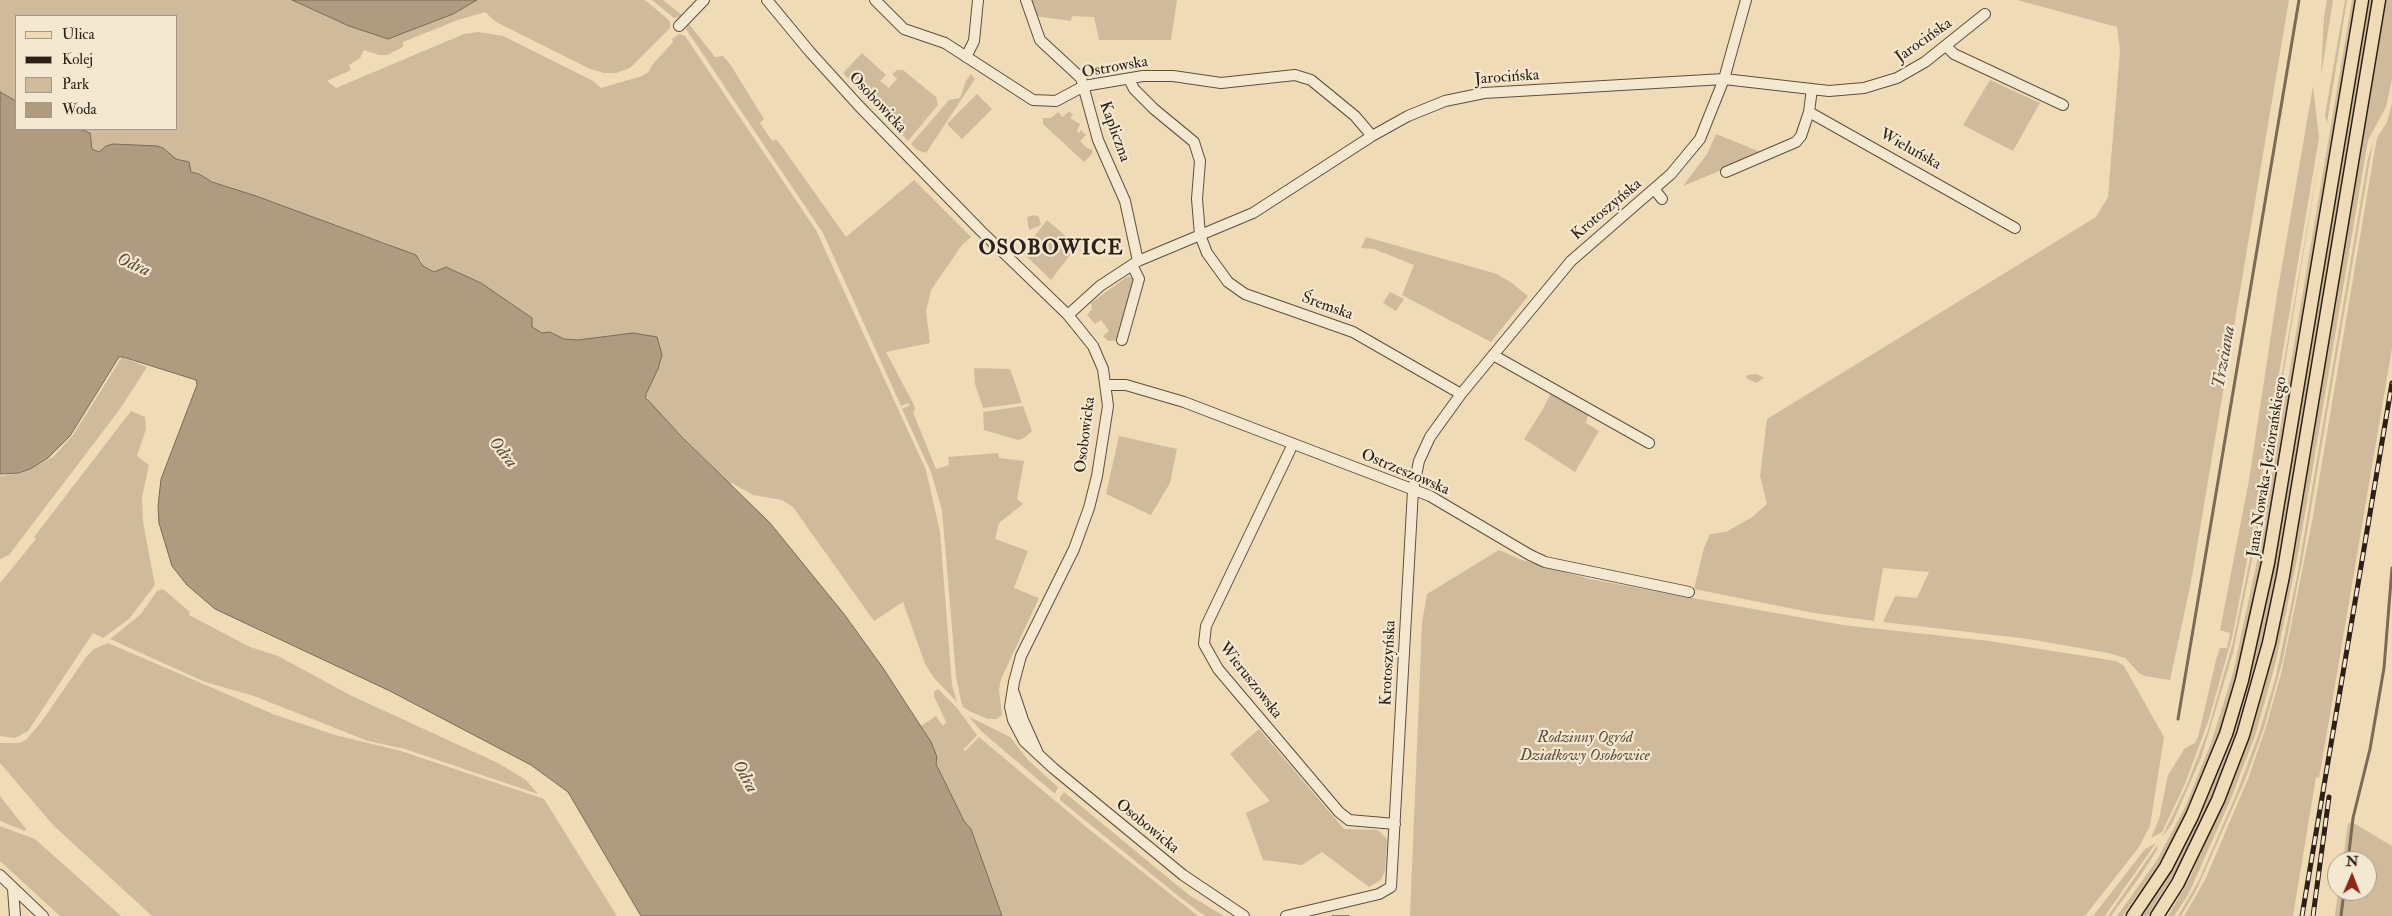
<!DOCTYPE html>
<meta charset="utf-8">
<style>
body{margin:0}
#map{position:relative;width:2392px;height:916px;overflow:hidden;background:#f0dbb7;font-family:"IM FELL Double Pica",serif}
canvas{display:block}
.legend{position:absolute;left:15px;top:15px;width:162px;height:115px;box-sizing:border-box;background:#f5e8d0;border:1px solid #a59886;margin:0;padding:6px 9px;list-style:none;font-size:15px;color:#2d2016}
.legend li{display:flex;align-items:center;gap:10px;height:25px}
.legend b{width:25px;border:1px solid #a59886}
.north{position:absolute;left:2327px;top:851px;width:50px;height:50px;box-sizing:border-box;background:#f5e8d0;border:1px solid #a59886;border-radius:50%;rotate:1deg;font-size:14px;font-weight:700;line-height:20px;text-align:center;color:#2d2016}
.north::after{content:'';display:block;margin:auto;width:18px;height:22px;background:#8f2418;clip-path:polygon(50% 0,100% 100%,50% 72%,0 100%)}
</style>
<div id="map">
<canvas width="2392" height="916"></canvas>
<ul class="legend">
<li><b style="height:6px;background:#f0dbb7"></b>Ulica</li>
<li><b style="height:6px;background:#2d2016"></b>Kolej</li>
<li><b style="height:14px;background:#cfbb9c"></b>Park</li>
<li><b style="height:14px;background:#ae9b80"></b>Woda</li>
</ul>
<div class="north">N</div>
</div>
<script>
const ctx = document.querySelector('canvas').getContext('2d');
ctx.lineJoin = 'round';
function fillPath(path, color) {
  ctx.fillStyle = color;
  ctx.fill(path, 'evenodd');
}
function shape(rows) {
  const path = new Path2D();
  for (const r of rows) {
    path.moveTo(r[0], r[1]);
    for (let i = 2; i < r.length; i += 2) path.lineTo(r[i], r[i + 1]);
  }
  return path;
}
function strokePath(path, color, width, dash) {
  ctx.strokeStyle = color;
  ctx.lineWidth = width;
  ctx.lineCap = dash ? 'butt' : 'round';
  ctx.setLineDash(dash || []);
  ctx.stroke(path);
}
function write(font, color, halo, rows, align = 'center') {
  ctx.font = font + ' "IM FELL Double Pica",serif';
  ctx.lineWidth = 4.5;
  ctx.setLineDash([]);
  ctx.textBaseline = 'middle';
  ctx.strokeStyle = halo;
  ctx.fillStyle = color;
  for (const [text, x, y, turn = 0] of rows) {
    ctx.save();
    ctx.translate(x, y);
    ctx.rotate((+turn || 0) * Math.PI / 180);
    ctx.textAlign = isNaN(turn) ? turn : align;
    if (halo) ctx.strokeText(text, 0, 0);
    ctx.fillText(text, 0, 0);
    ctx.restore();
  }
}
fillPath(shape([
 [0,0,292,0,349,26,388,39,453,14,477,0,645,0,670,21,670,28,630,68,616,73,604,73,588,68,496,22,485,12,458,20,403,42,403,47,387,55,379,55,364,50,360,58,349,65,351,70,327,81,336,88,464,34,478,32,503,36,593,81,601,88,642,76,649,72,652,65,673,42,672,39,679,34,685,36,816,230,926,470,940,532,952,685,957,702,934,678,925,664,903,602,874,621,793,507,782,500,753,495,732,483,729,483,651,405,646,394,658,369,633,333,578,340,564,339,550,332,542,333,532,327,531,318,481,283,446,267,434,272,423,266,421,260,386,243,212,182,199,174,191,172,189,165,181,159,176,159,163,148,113,144,106,146,99,152,92,149,90,133,80,129,176,129,176,16,16,16,16,101,0,92],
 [652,0,663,0,683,16,674,18],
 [1030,0,1177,0,1171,40,1099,40,1094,17,1072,16,1071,21,1035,16],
 [2017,0,2289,0,2191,582,2170,680,2145,676,2139,673,2125,658,2108,653,2028,639,1883,622,1895,596,1917,598,1929,572,1883,568,1874,621,1814,613,1694,589,1704,548,1710,534,1726,532,1751,518,1767,504,1760,476,1767,419,2096,217,2108,197,2120,51,2117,27],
 [2327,0,2333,0,2321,76,2324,16],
 [2345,0,2347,0,2327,123,2325,115],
 [2352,0,2357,0,2264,555,2246,643,2213,753,2174,841,2123,916,2117,916,2157,860,2185,807,2211,743,2233,673,2260,547],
 [2369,0,2374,0,2277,573,2261,650,2234,744,2209,806,2176,871,2148,916,2142,916,2171,870,2210,791,2238,715,2253,662,2285,499],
 [2386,0,2392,0,2392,79,2386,107,2368,140,2299,549,2276,661,2256,733,2230,801,2188,895,2174,916,2168,916,2191,876,2234,777,2254,718,2270,663],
 [689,24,715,57,723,56,730,64,764,119,760,123,770,138,773,141,776,139,783,148,846,237,914,180,971,237,962,245,931,290,926,311,930,343,886,352,914,405,915,410,913,412,936,469,949,465,948,457,998,453,999,458,1024,461,1017,499,1023,504,999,523,995,539,1028,551,1014,588,1039,598,1001,679,999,690,1002,715,997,719,988,719,971,712,963,707,961,701,956,676,942,510,931,472,902,409,910,405,908,403,901,406,823,233,686,29],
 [862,53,886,75,880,81,889,88,897,79,892,74,897,70,903,70,936,97,938,105,908,141,843,73],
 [971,74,975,79,926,153,917,150,911,144,949,100,960,98,966,81],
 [1990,80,2040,103,2013,151,1963,125],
 [2313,86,2319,138,2251,540,2232,638,2208,722,2185,784,2162,832,2151,838,2159,819,2168,775,2185,748,2195,743,2198,737,2216,660,2220,648,2227,648,2230,633,2220,630,2249,480,2277,295],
 [977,94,992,109,962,139,947,124],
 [2392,103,2392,348,2334,691,2319,778,2316,777,2293,916,2184,916,2205,880,2248,779,2266,727,2282,670,2312,522,2374,154,2377,138,2387,122],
 [1069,111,1073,115,1070,118,1080,124,1077,131,1079,133,1081,130,1086,135,1080,141,1087,148,1093,150,1092,154,1084,162,1043,124,1043,118,1051,118,1058,112,1063,117],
 [1716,134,1763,153,1683,186,1707,154],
 [2323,135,2255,545,2233,653,2201,758,2172,824,2162,837,2186,787,2208,730,2233,642,2250,559],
 [2373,142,2303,556,2283,659,2264,728,2245,780,2196,891,2181,916,2178,916,2199,880,2237,792,2259,733,2276,676,2298,571,2368,158],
 [1035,215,1039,217,1041,225,1029,230,1027,217],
 [1047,220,1077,246,1051,280,1022,252],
 [1366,237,1497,274,1512,283,1528,296,1491,342,1402,295,1414,265,1374,249,1361,248],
 [1128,276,1131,278,1133,276,1134,279,1118,340,1108,341,1103,336,1109,331,1101,320,1095,324,1087,315,1092,309,1091,303],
 [1390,292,1404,299,1396,311,1383,303],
 [122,357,147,367,120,409,9,555,0,559,0,476,22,473,53,457,73,435],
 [974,368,1010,369,1022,403,983,408,975,384],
 [1757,374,1764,378,1756,383,1746,378,1747,375],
 [1551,393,1588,415,1586,423,1599,431,1575,472,1524,439,1543,409],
 [1023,406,1032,431,1024,438,1018,440,984,430,983,412],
 [131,411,145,417,146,429,137,456,149,465,142,497,143,522,155,585,129,619,103,638,93,633,28,731,15,738,0,736,0,583,36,539,34,537],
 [1119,436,1177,449,1170,483,1151,515,1106,494],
 [1499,550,1522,560,1590,579,1692,598,1843,625,1989,641,2116,661,2124,666,2164,737,2150,826,2139,847,2085,916,1410,916,1422,623,1427,594],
 [163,589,190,612,189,615,250,647,278,656,352,696,498,763,526,780,538,794,405,749,368,741,254,696,205,682,110,639,140,615,157,591],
 [108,643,273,714,335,735,401,751,544,799,617,916,152,916,54,826,0,763,0,743,19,743,26,740,42,721,86,657,94,649],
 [938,689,957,708,977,735,963,750,965,751,979,737,1091,831,1198,916,1002,916,971,829,964,821,936,764,934,749,921,726,936,716,943,726,946,722,934,696,934,692],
 [968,716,1010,737,1028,760,1058,787,1055,794,981,731],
 [1259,729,1344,829,1378,830,1387,839,1385,871,1381,880,1369,887,1322,852,1302,865,1263,860,1246,813,1270,801,1230,754],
 [1064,792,1189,895,1224,916,1205,916,1182,899,1060,800,1060,797],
 [0,796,26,829,25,831,0,821],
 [2348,823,2355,824,2392,846,2392,916,2335,916,2338,891,2367,891,2367,861,2343,861],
 [0,826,35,839,121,916,60,916,0,861],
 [2156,843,2105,916,2093,916,2145,849],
 [2158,844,2157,850,2141,875,2111,916,2108,916]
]), '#cfbb9c');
const water = shape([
 [292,0,477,0,453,14,388,39,349,26,292,0],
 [0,92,16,101,16,129,80,129,90,133,92,149,99,152,106,146,113,144,157,146,163,148,176,159,189,162,191,172,199,174,212,182,256,196,416,255,423,266,434,272,446,267,481,283,532,318,532,327,542,333,550,332,564,339,578,340,633,333,657,337,662,355,658,369,646,394,646,398,681,436,770,523,844,614,883,668,931,742,937,757,936,764,964,821,971,829,1002,916,641,916,568,792,531,765,390,691,215,609,187,585,172,566,159,523,158,506,161,479,197,385,196,380,123,357,119,357,70,436,48,458,30,469,19,473,0,474,0,92]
]);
fillPath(water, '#ae9b80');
strokePath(water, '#7a6a56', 1);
strokePath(shape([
 [2178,719,2299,0],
 [2348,861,2353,818,2370,749,2384,668,2392,568],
 [2341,916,2344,891]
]), '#7a6a56', 3);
const minor = shape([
 [767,0,810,52,859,106,981,231,1068,315,1093,346,1103,369,1108,406,1097,476,1089,508,1074,549,1021,656,1014,682,1010,707,1013,720,1024,741,1053,768,1183,875,1244,916],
 [875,0,904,29,945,43,1033,100,1056,101,1084,86,1143,76,1173,76,1221,83,1295,75,1311,80,1355,116,1372,136],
 [1026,0,1040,40,1081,78,1098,140,1125,201,1138,261],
 [679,26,704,0],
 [1947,47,1954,54,2063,105],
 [966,57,974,41,978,0],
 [1129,79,1134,89,1154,109,1194,142,1200,161,1197,199,1200,235,1207,253,1228,282,1245,294,1353,332,1461,394],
 [1809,112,2015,228],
 [1726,172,1796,142,1801,136,1809,112,1812,89],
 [1655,190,1662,199],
 [1068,315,1100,286,1138,261,1253,213,1372,136,1408,116,1445,101,1484,93,1724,79,1829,91,1864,88,1897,78,1925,62,1985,14],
 [1122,340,1139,279,1132,265],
 [1493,355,1649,443],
 [1107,385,1126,385,1184,402,1430,496,1530,555,1545,562,1689,592],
 [1293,444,1206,626,1204,644,1218,669,1339,812,1349,820,1395,824],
 [1014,693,1023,720,1037,751],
 [0,875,43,916],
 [13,889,15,916],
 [1286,916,1379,894,1391,887,1413,490,1419,461,1430,437,1461,394,1571,261,1671,174,1700,139,1724,79,1746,0]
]);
const major = shape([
 [2133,916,2166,867,2192,816,2226,734,2242,680,2268,563,2362,0],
 [2157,916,2178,883,2218,800,2243,735,2269,643,2283,576,2379,0]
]);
strokePath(minor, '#5e4f3e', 12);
strokePath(major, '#2d2016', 15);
strokePath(minor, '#f5e8d0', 10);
strokePath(major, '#f0dbb7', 12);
strokePath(shape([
 [1332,916,1349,916]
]), '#2d2016', 1);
const rail = shape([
 [2302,916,2392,383],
 [2313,916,2329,797]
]);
strokePath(rail, '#2d2016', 5);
strokePath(rail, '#f5e8d0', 3, [9]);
write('16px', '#2d2016', '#f5e8d0', [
 ["Jarocińska",1924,41,-35],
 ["Ostrowska",1115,68,-10],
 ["Jarocińska",1507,78,-4],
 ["Osobowicka",877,103,47],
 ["Kapliczna",1114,132,70],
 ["Wieluńska",1910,150,29],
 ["Krotoszyńska",1607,210,-40],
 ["Śremska",1327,307,20],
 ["Osobowicka",1086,435,-83],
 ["Jana Nowaka-Jeziorańskiego",2268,467,-81],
 ["Ostrzeszowska",1405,473,23],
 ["Krotoszyńska",1389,663,-87],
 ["Wieruszowska",1250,681,52],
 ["Osobowicka",1147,827,39]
]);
write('italic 16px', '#5e4e3e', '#f5e8d0', [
 ["Rodzinny Ogród",1585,739],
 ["Działkowy Osobowice",1585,757]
]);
write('italic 18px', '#5a4b3b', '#f5e8d0', [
 ["Odra",133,266,23],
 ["Trzciana",2225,357,-80],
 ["Odra",502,453,51],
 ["Odra",744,777,61]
]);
ctx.letterSpacing = '1px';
write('bold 21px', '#2d2016', '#f5e8d0', [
 ["OSOBOWICE",1051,249]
]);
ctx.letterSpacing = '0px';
</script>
